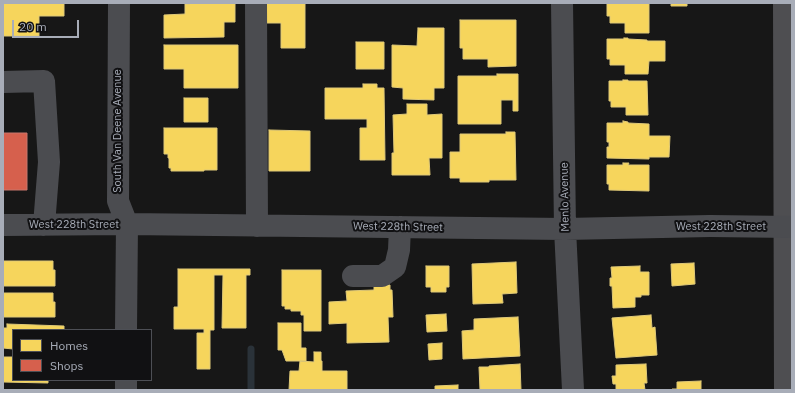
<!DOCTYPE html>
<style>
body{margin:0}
#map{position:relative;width:795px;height:393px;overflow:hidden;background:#171717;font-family:"IBM Plex Sans",sans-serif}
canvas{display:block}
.frame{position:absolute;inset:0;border:4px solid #a8adb8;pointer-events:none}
.legend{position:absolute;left:12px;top:329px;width:140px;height:52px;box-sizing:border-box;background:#111113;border:1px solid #4d4f55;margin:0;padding:5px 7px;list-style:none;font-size:12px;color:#a8adb8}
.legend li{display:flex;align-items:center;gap:8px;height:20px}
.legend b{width:20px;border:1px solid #4d4f55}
.scale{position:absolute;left:12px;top:20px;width:67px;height:18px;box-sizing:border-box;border:2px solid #a8adb8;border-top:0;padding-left:5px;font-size:12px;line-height:14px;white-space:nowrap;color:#a8adb8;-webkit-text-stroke:3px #111113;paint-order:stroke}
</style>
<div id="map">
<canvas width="795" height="393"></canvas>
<div class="frame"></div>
<ul class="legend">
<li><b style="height:11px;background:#f6d55c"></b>Homes</li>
<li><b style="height:11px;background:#d6604d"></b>Shops</li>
</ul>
<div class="scale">20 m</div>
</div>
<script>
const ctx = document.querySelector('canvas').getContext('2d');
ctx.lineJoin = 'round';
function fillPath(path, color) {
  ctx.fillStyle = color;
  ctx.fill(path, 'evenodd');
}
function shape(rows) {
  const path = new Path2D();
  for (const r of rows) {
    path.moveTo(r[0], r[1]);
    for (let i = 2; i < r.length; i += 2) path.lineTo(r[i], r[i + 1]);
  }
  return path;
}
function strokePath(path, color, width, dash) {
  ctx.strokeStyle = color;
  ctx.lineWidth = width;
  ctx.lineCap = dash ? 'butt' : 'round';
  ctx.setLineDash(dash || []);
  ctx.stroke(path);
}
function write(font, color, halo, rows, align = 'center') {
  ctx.font = font + ' "IBM Plex Sans",sans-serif';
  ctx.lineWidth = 4;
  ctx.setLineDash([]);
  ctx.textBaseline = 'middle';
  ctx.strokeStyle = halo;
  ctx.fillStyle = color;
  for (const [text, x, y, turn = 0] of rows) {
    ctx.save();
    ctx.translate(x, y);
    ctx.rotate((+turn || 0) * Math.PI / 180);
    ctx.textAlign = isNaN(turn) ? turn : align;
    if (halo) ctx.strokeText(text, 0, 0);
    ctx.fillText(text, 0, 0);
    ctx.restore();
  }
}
const homes = shape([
 [3,3,64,3,64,16,39,16,39,36,3,36,3,3],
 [190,3,235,3,235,22,224,22,224,37,164,38,164,15,185,14,185,4,190,4,190,3],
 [265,3,305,3,305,48,281,48,281,23,265,23,265,3],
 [607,3,649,3,649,33,625,33,625,23,610,23,610,16,607,16,607,3],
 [671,3,687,3,687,6,671,6,671,3],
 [460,20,516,20,516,66,488,67,488,59,463,59,463,48,460,48,460,20],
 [418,28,444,28,444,88,434,88,434,100,403,99,403,88,392,87,392,45,417,46,418,28],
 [624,38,628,38,628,39,647,40,647,41,665,41,665,61,649,61,648,74,625,74,625,65,610,65,610,59,607,59,607,39,624,39,624,38],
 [356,42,384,42,384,69,356,69,356,42],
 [164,45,238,45,238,88,184,88,184,69,164,69,164,45],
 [497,74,518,74,518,111,513,111,513,100,501,100,501,124,458,124,458,76,497,76,497,74],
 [623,80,628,80,628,81,647,81,648,115,626,115,626,107,611,107,611,101,609,101,609,81,623,81,623,80],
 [363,84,377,84,377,88,384,88,385,160,360,160,360,128,367,128,367,119,325,119,325,88,363,88,363,84],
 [184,98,208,98,208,122,184,122,184,98],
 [407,104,427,104,427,115,442,114,442,158,429,158,430,175,392,175,392,153,394,153,393,115,407,114,407,104],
 [623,121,628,122,628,123,649,124,649,136,670,136,669,157,649,157,649,159,607,158,607,147,609,147,609,142,607,142,607,123,623,123,623,121],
 [164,128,217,128,217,170,204,170,204,171,171,171,171,168,169,168,169,158,168,158,168,154,164,154,164,128],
 [269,130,310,131,310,171,269,171,269,130],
 [506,132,515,132,516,180,489,180,489,182,460,182,460,178,450,178,450,152,460,152,460,134,506,134,506,132],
 [623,163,629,163,628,165,649,165,649,191,609,190,609,184,607,184,607,165,623,165,623,163],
 [3,261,53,261,53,270,55,270,55,286,3,286,3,261],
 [516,262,517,293,502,294,503,303,473,304,472,264,516,262],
 [694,263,695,284,672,286,671,264,694,263],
 [426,266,449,266,449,287,446,287,446,292,431,292,431,287,426,287,426,266],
 [640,266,640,272,649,272,649,295,641,295,641,297,635,297,635,307,613,308,612,286,610,286,610,278,612,278,611,267,640,266],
 [178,269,250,269,250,275,246,275,246,328,222,328,223,275,214,275,214,330,210,330,210,369,197,369,197,333,204,333,204,329,174,329,174,307,178,307,178,269],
 [282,270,321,270,321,331,304,331,304,315,301,315,301,311,291,311,291,309,285,309,285,306,282,306,282,270],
 [374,285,390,285,390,290,392,290,393,317,388,317,389,342,347,343,347,323,329,324,329,302,347,301,346,291,374,290,374,285],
 [3,293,53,293,53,302,55,302,55,317,3,317,3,293],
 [446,314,447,331,427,332,426,315,446,314],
 [651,315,652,328,655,327,657,355,616,358,612,318,651,315],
 [518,317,520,356,463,359,462,331,474,330,474,319,518,317],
 [278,323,301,323,301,348,306,348,306,361,286,361,282,350,278,350,278,323],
 [7,324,64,326,64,330,13,330,13,349,3,348,3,328,7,328,7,324],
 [442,343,442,359,429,360,428,344,442,343],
 [314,352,321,352,321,361,322,361,322,371,347,371,347,390,289,390,290,371,299,371,300,361,314,362,314,352],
 [3,357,13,357,13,380,48,380,48,383,3,382,3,357],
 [520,364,521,390,480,390,479,367,489,367,489,366,520,364],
 [646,364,647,383,644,383,645,390,616,390,616,384,613,384,612,376,616,376,616,365,646,364],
 [701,381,701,390,672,390,672,389,677,389,677,382,701,381],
 [458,385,458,390,435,390,435,386,458,385]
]);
fillPath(homes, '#f6d55c');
strokePath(homes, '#dfc978', 1);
const shops = shape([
 [3,133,27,133,27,190,3,190,3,133]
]);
fillPath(shops, '#d6604d');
strokePath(shops, '#c8776d', 1);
strokePath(shape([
 [251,349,251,390]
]), '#2a3239', 7);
strokePath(shape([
 [119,3,118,201,127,224,126,330],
 [256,3,257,226],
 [562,3,565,229,573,390],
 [3,82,44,81,49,162,44,225],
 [3,225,127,224,565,229,710,226],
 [353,276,382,276,395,267,399,250,400,227],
 [126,390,126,380]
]), '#4b4c50', 22);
strokePath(shape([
 [784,3,785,390]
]), '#4e4e51', 22);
strokePath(shape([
 [710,226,792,227]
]), '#4b4c50', 22);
write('11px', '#a8adb8', '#111113', [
 ["South Van Deene Avenue",118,131,-90],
 ["Menlo Avenue",565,197,-91],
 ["West 228th Street",74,225],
 ["West 228th Street",398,227,1],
 ["West 228th Street",721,227]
]);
</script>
